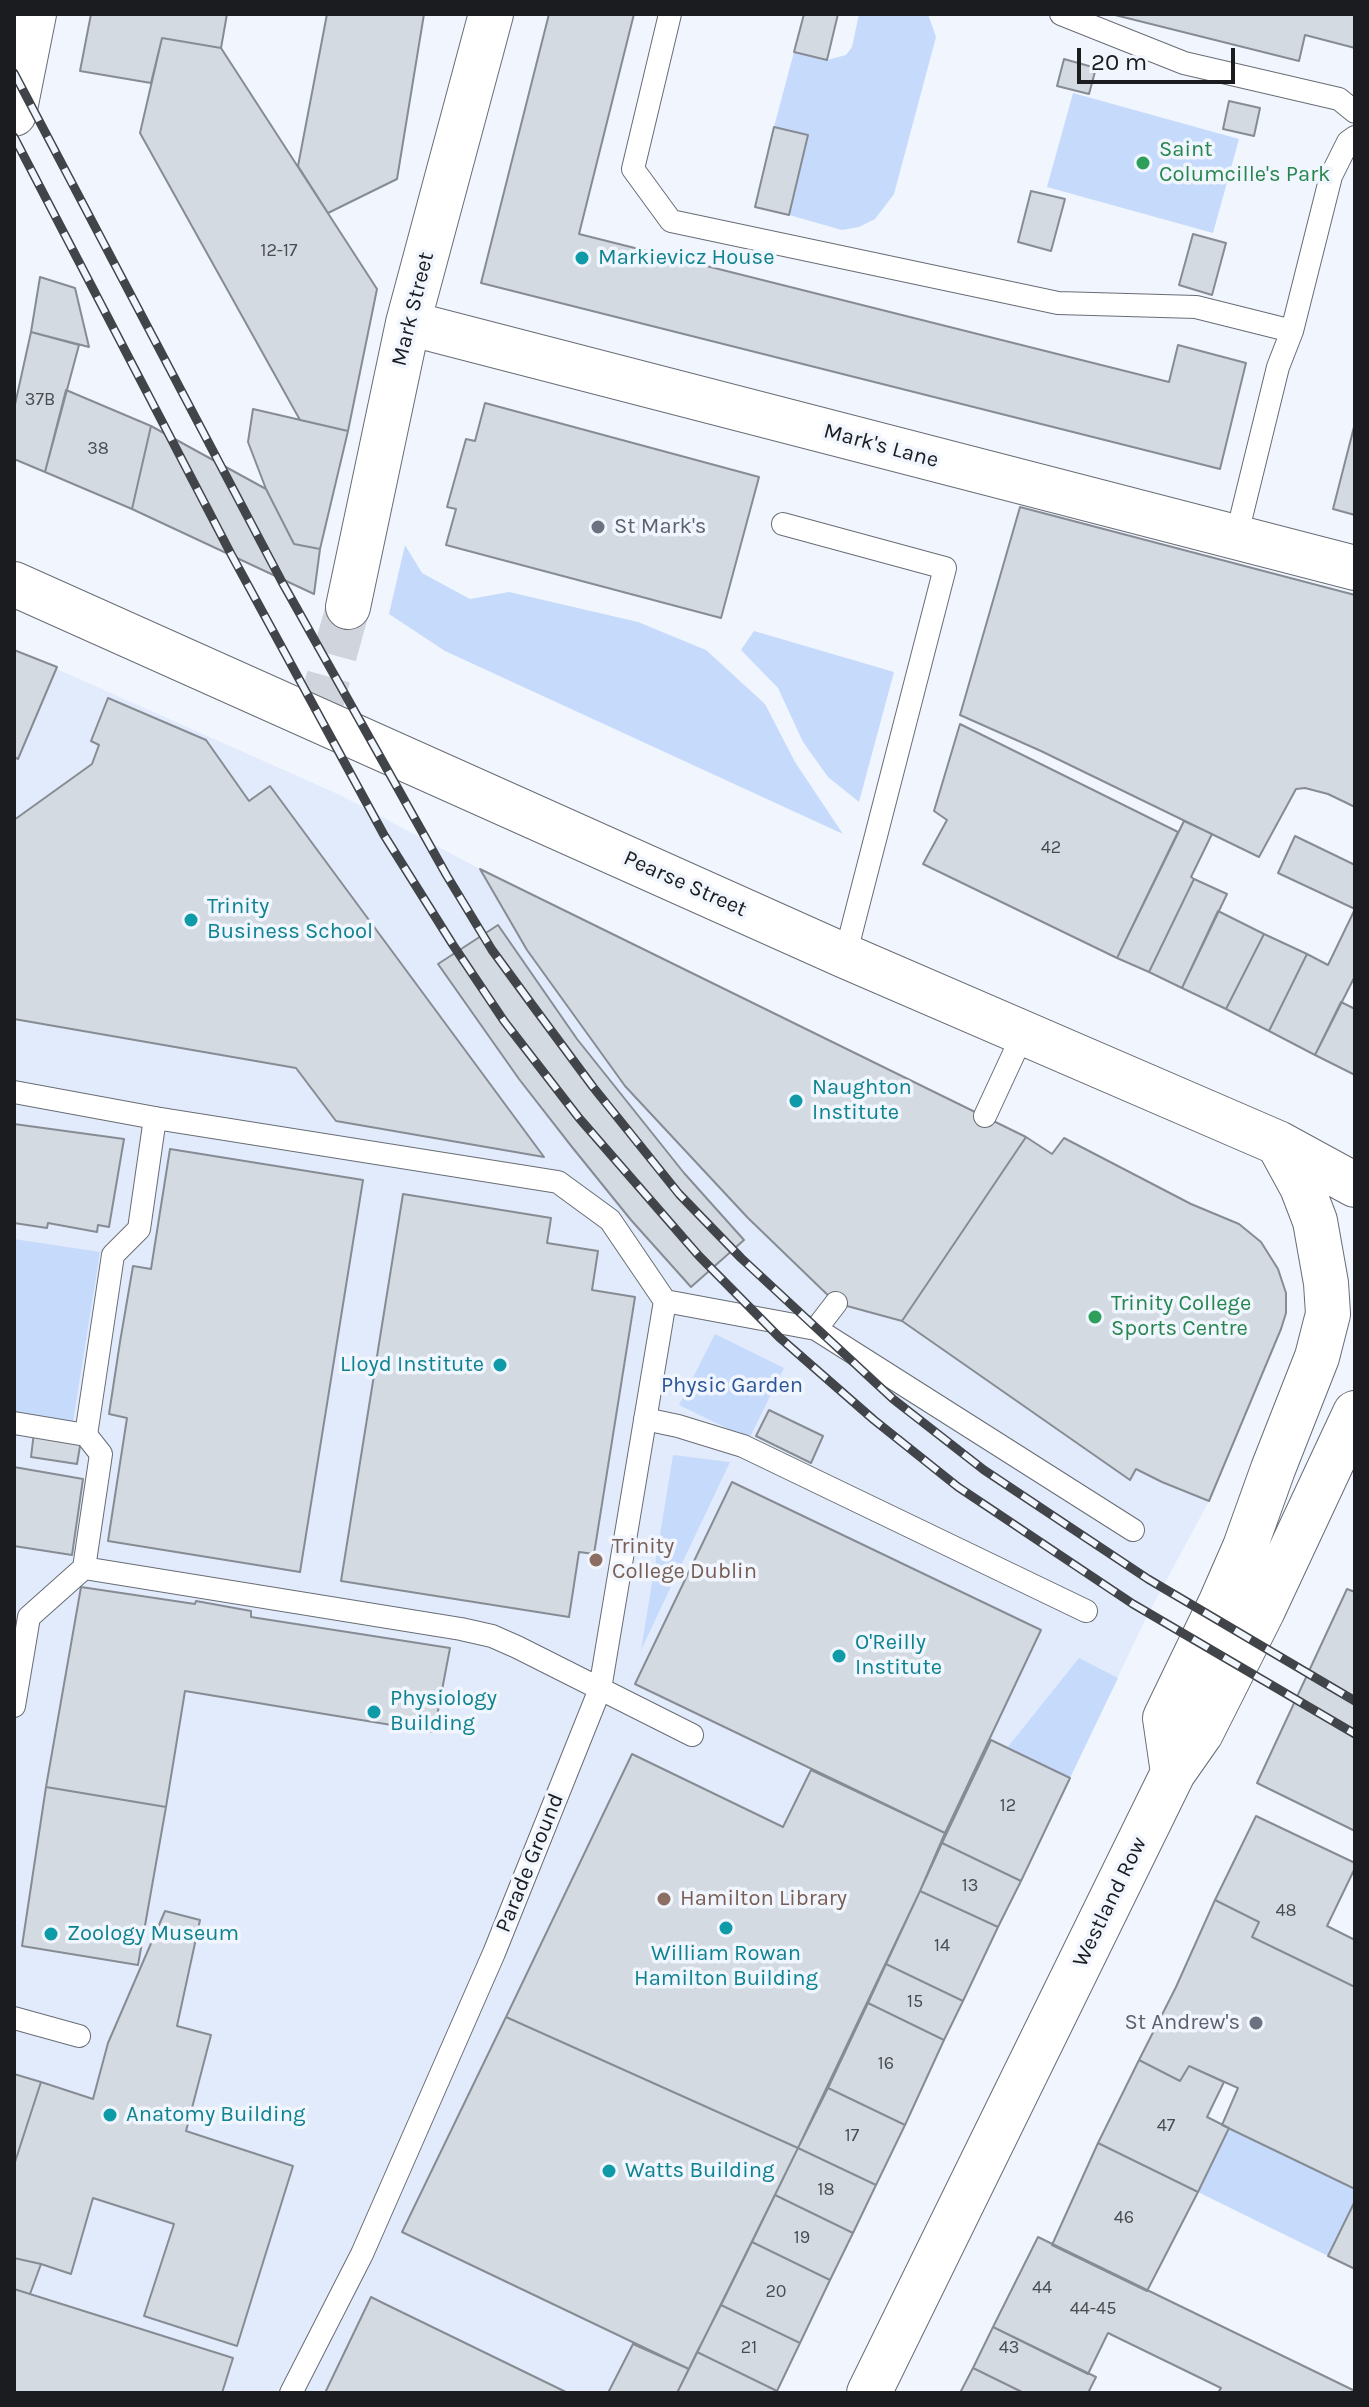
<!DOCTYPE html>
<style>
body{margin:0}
#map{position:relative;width:1369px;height:2407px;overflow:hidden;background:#f0f5fe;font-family:Karla,sans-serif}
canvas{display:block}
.frame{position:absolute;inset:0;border:16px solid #1a1c1f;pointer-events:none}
.scale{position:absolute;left:1077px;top:48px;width:158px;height:36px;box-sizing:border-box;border:4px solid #1a1c1f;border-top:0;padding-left:10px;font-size:24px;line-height:28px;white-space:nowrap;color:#1a1c1f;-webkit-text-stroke:6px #f0f5fe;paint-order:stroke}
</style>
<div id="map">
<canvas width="1369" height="2407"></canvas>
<div class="frame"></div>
<div class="scale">20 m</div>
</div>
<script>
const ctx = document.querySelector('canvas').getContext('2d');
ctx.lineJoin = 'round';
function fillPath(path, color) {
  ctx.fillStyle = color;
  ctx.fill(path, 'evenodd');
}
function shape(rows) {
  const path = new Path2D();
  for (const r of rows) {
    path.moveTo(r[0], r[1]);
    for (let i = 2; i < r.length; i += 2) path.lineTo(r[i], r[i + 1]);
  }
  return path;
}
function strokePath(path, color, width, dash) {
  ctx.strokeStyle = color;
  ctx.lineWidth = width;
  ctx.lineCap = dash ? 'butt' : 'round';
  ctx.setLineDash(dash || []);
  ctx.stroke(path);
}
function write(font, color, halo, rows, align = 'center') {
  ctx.font = font + ' Karla,sans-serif';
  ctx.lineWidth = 7;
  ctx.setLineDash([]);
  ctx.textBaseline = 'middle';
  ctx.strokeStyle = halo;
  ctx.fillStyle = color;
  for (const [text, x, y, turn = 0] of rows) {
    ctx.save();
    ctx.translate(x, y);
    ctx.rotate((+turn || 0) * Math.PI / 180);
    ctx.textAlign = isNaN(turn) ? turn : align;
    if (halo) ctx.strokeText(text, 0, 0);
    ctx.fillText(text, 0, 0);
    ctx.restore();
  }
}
fillPath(shape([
 [14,650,340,795,480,869,720,989,985,1116,1026,1137,1052,1154,1064,1138,1191,1204,1239,1224,1261,1242,1278,1269,1286,1293,1286,1313,1281,1329,1209,1501,1146,1618,776,2393,14,2393]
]), '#e2ebfb');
fillPath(shape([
 [859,14,928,14,936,37,894,194,875,219,859,227,842,230,789,215,808,135,774,127,794,52,827,60,846,55,852,47],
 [1073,93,1239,139,1213,233,1047,187],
 [405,545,422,573,470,599,509,592,638,622,706,650,765,704,795,762,843,834,445,651,389,614],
 [754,631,894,672,859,802,828,777,803,742,778,688,741,650],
 [14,1239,100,1252,73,1422,14,1412],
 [715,1334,784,1368,749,1439,679,1405],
 [673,1455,730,1462,641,1650],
 [1079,1658,1118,1678,1070,1778,1007,1748],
 [1229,2128,1355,2189,1355,2201,1328,2256,1198,2192]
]), '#c6dbfc');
const building = shape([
 [91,14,227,14,221,48,162,38,151,83,80,71,91,14],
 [327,14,424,14,397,179,328,213,298,166,327,14],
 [549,14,634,14,579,234,1169,382,1178,345,1246,363,1220,469,481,283,549,14],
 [804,14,838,14,827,60,794,52,804,14],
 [1111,14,1355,14,1355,48,1305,35,1299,61,1111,14],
 [162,38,221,48,377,289,348,431,300,420,140,133,162,38],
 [1064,59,1096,68,1089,94,1057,86,1064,59],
 [1229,101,1260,108,1254,136,1223,129,1229,101],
 [774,127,808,135,789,215,755,207,774,127],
 [1031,191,1065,199,1051,251,1018,242,1031,191],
 [1193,234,1226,243,1212,295,1179,285,1193,234],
 [40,277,75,288,89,347,31,332,40,277],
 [31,332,79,345,45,472,14,459,14,409,31,332],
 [66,390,151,426,132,509,45,472,66,390],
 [485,403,759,477,721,618,446,545,456,509,447,507,466,439,475,441,485,403],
 [253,409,348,431,320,549,294,544,266,489,248,442,253,409],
 [1355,423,1355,515,1333,509,1355,423],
 [151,426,266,489,294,544,320,549,314,594,132,509,151,426],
 [1020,507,1355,595,1355,807,1328,794,1305,788,1296,789,1259,857,1041,751,960,715,1020,507],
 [14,650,57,667,18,759,14,757,14,650],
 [108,698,206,740,249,801,270,786,544,1157,336,1121,296,1068,14,1019,14,820,92,764,99,745,91,741,108,698],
 [960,724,1178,832,1117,958,923,864,947,820,934,811,960,724],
 [1184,821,1212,834,1191,877,1194,879,1149,972,1117,958,1184,821],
 [1295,836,1355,865,1355,909,1278,873,1295,836],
 [480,869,1026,1137,902,1321,836,1303,748,1218,625,1086,527,950,480,869],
 [1194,879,1227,894,1182,988,1149,972,1194,879],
 [1355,909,1355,976,1315,1055,1269,1031,1307,954,1328,965,1355,909],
 [1218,911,1264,934,1226,1009,1182,988,1218,911],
 [498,925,577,1039,684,1173,744,1240,691,1287,631,1220,572,1147,519,1079,438,964,498,925],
 [1264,934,1307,954,1269,1031,1226,1009,1264,934],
 [1341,1002,1355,1009,1355,1075,1315,1055,1341,1002],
 [14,1124,124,1139,109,1227,98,1225,97,1232,48,1223,47,1228,14,1223,14,1124],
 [1026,1137,1052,1154,1064,1138,1191,1204,1239,1224,1261,1242,1278,1269,1286,1293,1286,1313,1281,1329,1209,1501,1162,1482,1136,1469,1130,1480,902,1321,1026,1137],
 [170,1149,363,1180,300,1572,108,1541,127,1418,109,1414,120,1342,133,1266,151,1269,170,1149],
 [403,1194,551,1218,547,1243,598,1251,592,1290,635,1297,594,1554,579,1552,569,1617,341,1581,403,1194],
 [769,1410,823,1436,811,1463,756,1436,769,1410],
 [34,1432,81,1440,77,1464,31,1457,34,1432],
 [14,1467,83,1479,72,1555,14,1546,14,1467],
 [732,1482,1041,1630,945,1833,635,1684,732,1482],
 [81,1587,195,1604,196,1601,251,1611,251,1617,450,1648,434,1732,185,1691,166,1807,46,1787,81,1587],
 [1347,1589,1355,1592,1355,1831,1257,1783,1347,1589],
 [991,1740,1070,1778,1021,1881,942,1843,991,1740],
 [632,1754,783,1827,811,1770,945,1833,920,1891,798,2148,506,2017,632,1754],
 [46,1787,166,1807,138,1965,22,1946,46,1787],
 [1256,1816,1355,1863,1355,1868,1327,1926,1355,1940,1355,1987,1252,1937,1259,1922,1215,1900,1256,1816],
 [942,1843,1021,1881,998,1927,920,1891,942,1843],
 [920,1891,998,1927,963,2001,886,1964,920,1891],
 [1215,1900,1259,1922,1252,1937,1355,1987,1355,2189,1222,2125,1238,2088,1189,2066,1180,2081,1139,2060,1176,1987,1215,1900],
 [165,1911,200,1920,177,2026,211,2035,186,2131,293,2166,237,2346,144,2316,174,2224,93,2198,71,2274,41,2264,14,2258,14,2165,41,2082,93,2099,108,2043,165,1911],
 [886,1964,963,2001,944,2040,868,2003,886,1964],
 [868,2003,944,2040,905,2125,828,2088,868,2003],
 [506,2017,798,2148,689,2369,402,2232,506,2017],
 [1139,2060,1180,2081,1189,2066,1224,2082,1207,2117,1229,2128,1198,2192,1098,2143,1139,2060],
 [14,2074,41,2082,14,2165,14,2074],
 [828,2088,905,2125,876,2185,798,2148,828,2088],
 [1098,2143,1198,2192,1147,2291,1052,2245,1098,2143],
 [798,2148,876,2185,853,2233,775,2195,798,2148],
 [775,2195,853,2233,830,2280,752,2242,775,2195],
 [1355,2201,1355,2269,1328,2256,1355,2201],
 [1038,2237,1355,2391,1355,2393,1218,2393,1221,2388,1108,2333,1088,2374,993,2327,1038,2237],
 [752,2242,830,2280,800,2343,721,2305,752,2242],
 [14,2258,41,2264,30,2294,14,2289,14,2258],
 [14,2289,233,2358,222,2393,14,2393,14,2289],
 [371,2297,385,2304,568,2393,325,2393,371,2297],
 [721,2305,800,2343,777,2391,697,2352,721,2305],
 [993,2327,1096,2377,1088,2393,1024,2393,973,2368,993,2327],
 [633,2344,689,2369,677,2393,608,2393,633,2344],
 [697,2352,777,2391,776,2393,677,2393,697,2352],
 [973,2368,1024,2393,960,2393,973,2368]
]);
fillPath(building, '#d4dae2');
strokePath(building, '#878c94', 2);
strokePath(shape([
 [317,719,348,607]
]), '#d0d4dd', 44, [44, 22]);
const lane = shape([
 [670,14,633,169,671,221,1058,303,1196,307,1292,331],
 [1061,14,1184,63,1339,99,1355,112],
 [783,524,945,568,845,956],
 [1236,538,1278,367,1292,331,1331,176,1348,142,1355,137],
 [14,1092,155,1118,558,1182,610,1220,665,1301,816,1329,836,1303],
 [985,1116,1023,1034],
 [816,1329,1133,1530],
 [645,1419,678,1426,743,1446,1086,1611],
 [14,1423,86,1435,113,1255,139,1229,155,1118],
 [84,1568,101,1454,86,1435],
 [29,1617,84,1568,461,1629,492,1636,517,1647,692,1735],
 [14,1706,29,1617],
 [14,2018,79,2036],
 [291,2393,362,2254,494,1953,600,1689,665,1301]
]);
const street = shape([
 [408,323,1355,568],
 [348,607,408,323,491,14]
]);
const secondary = shape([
 [14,114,34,14],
 [14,584,845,956,1278,1143,1355,1185],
 [1173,1773,1165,1718,1221,1602,1245,1547,1273,1469,1317,1357,1328,1314,1326,1283,1315,1221,1302,1187,1278,1143],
 [869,2393,1173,1773,1201,1733,1263,1610,1355,1413]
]);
strokePath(lane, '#686d75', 24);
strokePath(street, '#686d75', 46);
strokePath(secondary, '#686d75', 46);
strokePath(lane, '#fff', 22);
strokePath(street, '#fff', 44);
strokePath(secondary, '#fff', 44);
const rail = shape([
 [14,73,282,582,447,876,492,950,533,1006,593,1087,679,1194,741,1258,893,1399,984,1470,1148,1579,1355,1701],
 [14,137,231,554,384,835,453,945,504,1021,579,1118,699,1256,779,1337,874,1420,958,1487,1133,1604,1355,1734]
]);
strokePath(rail, '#414448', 9);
strokePath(rail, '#f0f5fe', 6, [18]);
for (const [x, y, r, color] of [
 [1143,163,8,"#2e9e5b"],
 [582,258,8,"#0f9aa8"],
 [598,527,8,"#6b7280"],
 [191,920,8,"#0f9aa8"],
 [796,1101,8,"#0f9aa8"],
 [1095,1317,8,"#2e9e5b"],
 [500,1365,8,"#0f9aa8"],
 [596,1560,8,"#8d6e63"],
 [839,1656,8,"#0f9aa8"],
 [374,1712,8,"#0f9aa8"],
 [664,1899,8,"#8d6e63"],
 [726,1928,8,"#0f9aa8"],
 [51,1934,8,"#0f9aa8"],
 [1256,2023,8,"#6b7280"],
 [110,2115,8,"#0f9aa8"],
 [609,2171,8,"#0f9aa8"]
]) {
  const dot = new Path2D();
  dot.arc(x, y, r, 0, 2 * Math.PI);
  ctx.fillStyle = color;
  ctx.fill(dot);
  strokePath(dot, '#f0f5fe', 3);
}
write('18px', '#484c50', null, [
 ["12-17",279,251],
 ["37B",40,400],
 ["38",98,449],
 ["42",1051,848],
 ["12",1008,1806],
 ["13",970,1886],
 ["48",1286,1911],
 ["14",942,1946],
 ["15",915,2002],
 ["16",886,2064],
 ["47",1166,2126],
 ["17",852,2136],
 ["18",826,2190],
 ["46",1124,2218],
 ["19",802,2238],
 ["44",1042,2288],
 ["20",776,2292],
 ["44-45",1093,2309],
 ["21",749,2348],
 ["43",1009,2348]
]);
write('22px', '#27864d', '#f0f5fe', [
 ["Saint",1159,150],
 ["Columcille's Park",1159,175],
 ["Trinity College",1111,1304],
 ["Sports Centre",1111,1329]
], 'left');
write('22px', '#0d838f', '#f0f5fe', [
 ["Markievicz House",598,258],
 ["Trinity",207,907],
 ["Business School",207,932],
 ["Naughton",812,1088],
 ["Institute",812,1113],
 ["Lloyd Institute",484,1365,"right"],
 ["O'Reilly",855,1643],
 ["Institute",855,1668],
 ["Physiology",390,1699],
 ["Building",390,1724],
 ["Zoology Museum",67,1934],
 ["William Rowan",726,1954,"center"],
 ["Hamilton Building",726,1979,"center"],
 ["Anatomy Building",126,2115],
 ["Watts Building",625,2171]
], 'left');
write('22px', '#1a1c1f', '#f0f5fe', [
 ["Mark Street",413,309,-76],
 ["Mark's Lane",881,446,15],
 ["Pearse Street",685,884,24],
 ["Parade Ground",530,1863,-68],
 ["Westland Row",1110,1902,-64]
]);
write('22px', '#5b616d', '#f0f5fe', [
 ["St Mark's",614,527],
 ["St Andrew's",1240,2023,"right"]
], 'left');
write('22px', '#2c5698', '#f0f5fe', [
 ["Physic Garden",732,1386]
]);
write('22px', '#785e54', '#f0f5fe', [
 ["Trinity",612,1547],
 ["College Dublin",612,1572],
 ["Hamilton Library",680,1899]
], 'left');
</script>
